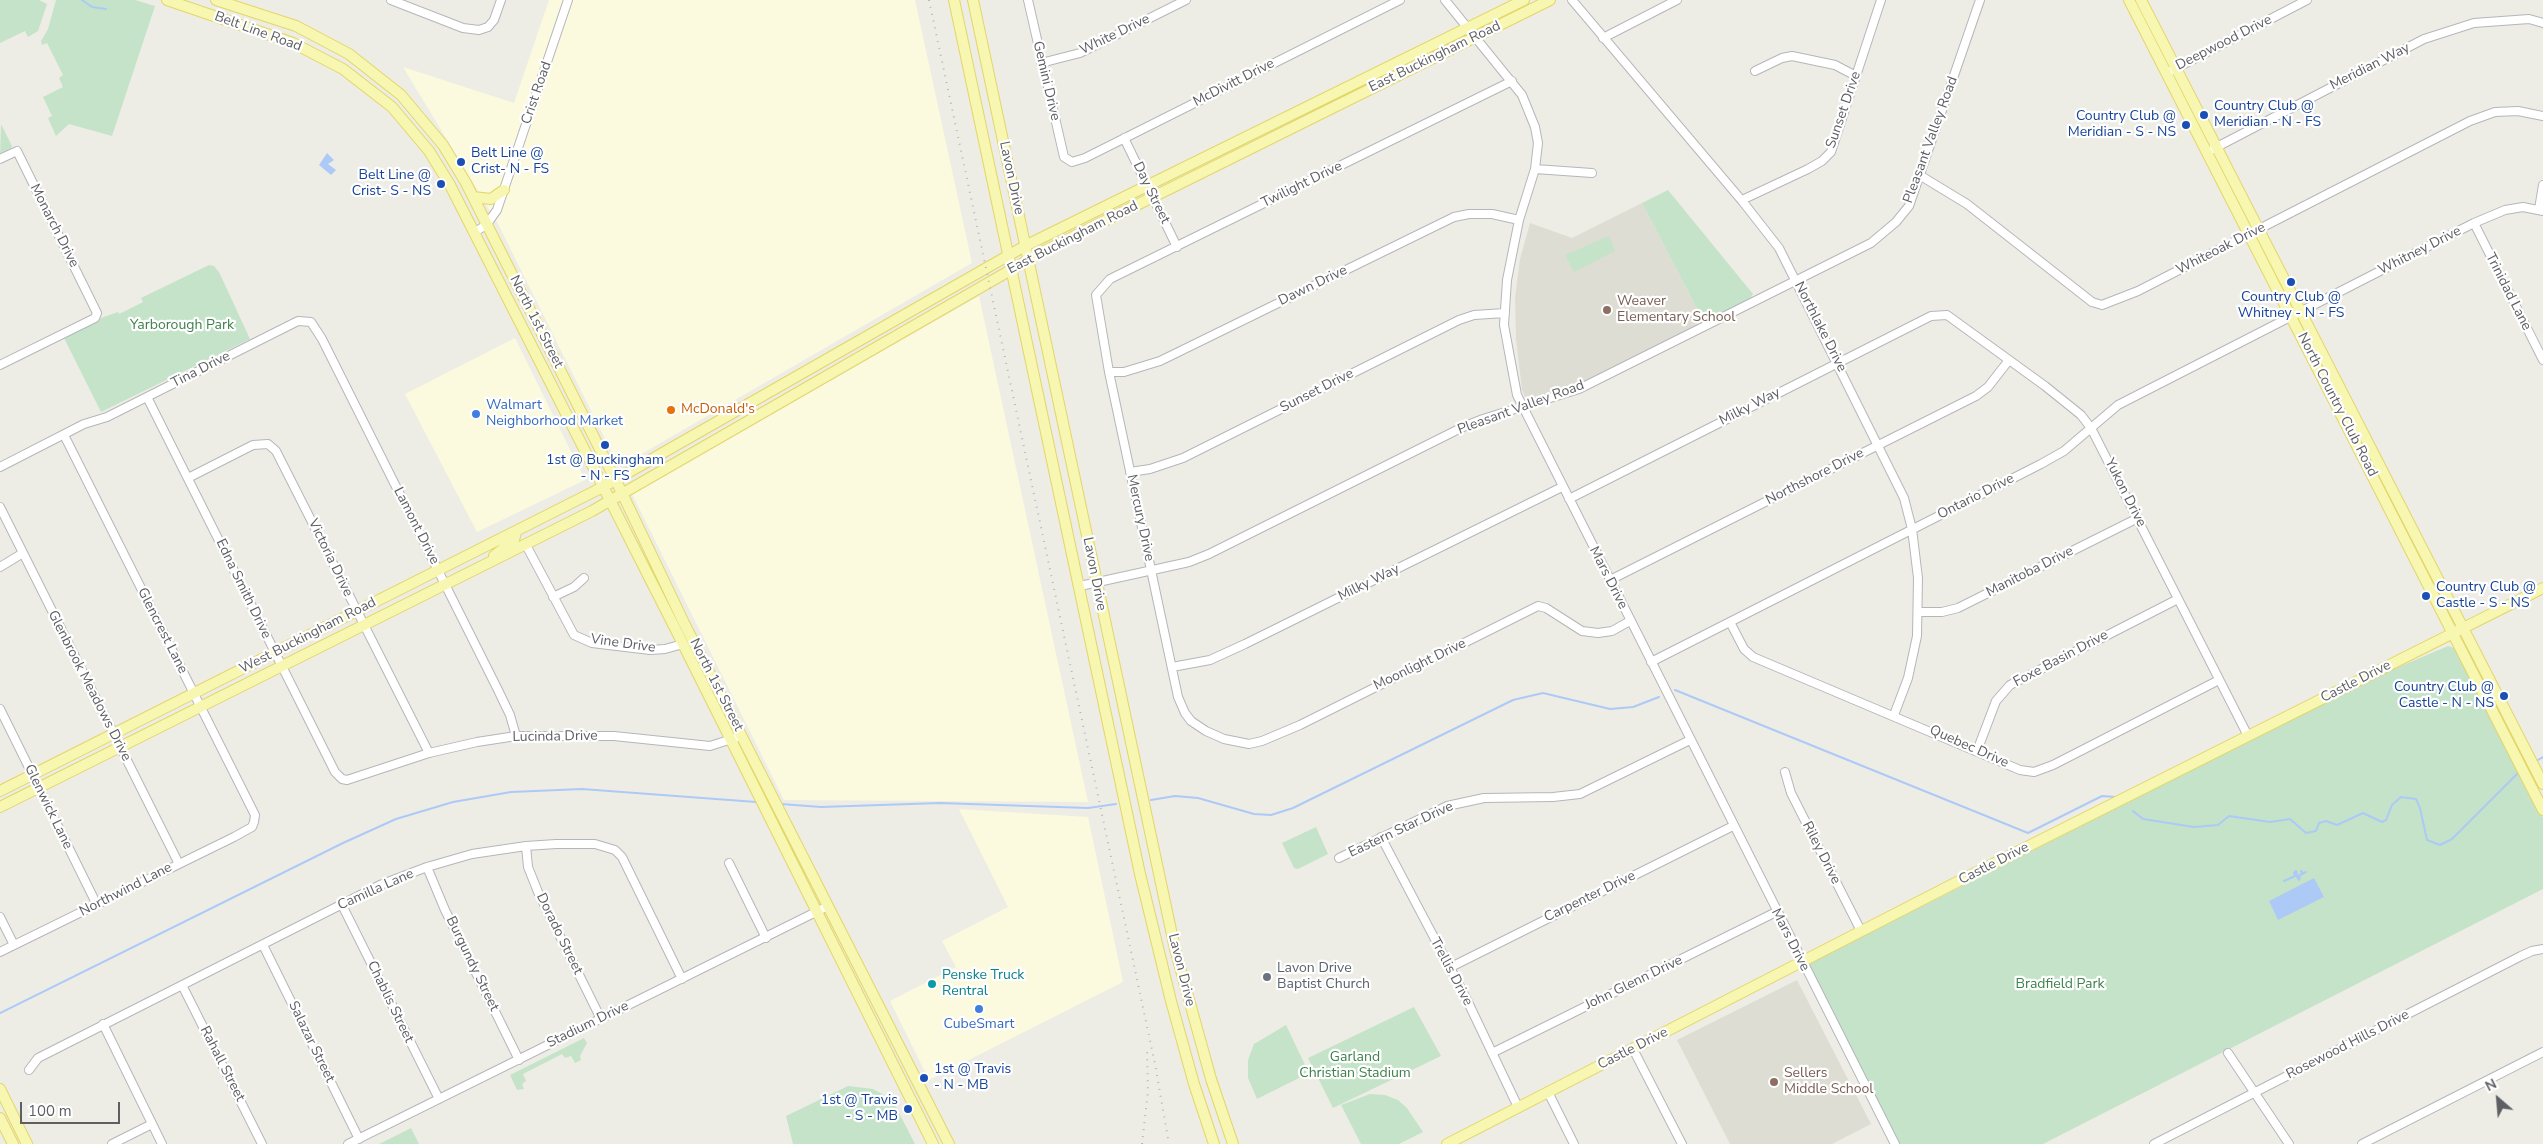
<!DOCTYPE html>
<style>
body{margin:0}
#map{position:relative;width:2543px;height:1144px;overflow:hidden;background:#eeede5;font-family:"Nunito Sans",sans-serif}
canvas{display:block}
.north{position:absolute;left:2473px;top:1074px;width:50px;height:50px;-webkit-text-stroke:4px #fff;paint-order:stroke;rotate:333deg;font-size:14px;font-weight:700;line-height:20px;text-align:center;color:#5d5f64}
.north::after{content:'';display:block;margin:auto;width:18px;height:22px;background:#5d5f64;clip-path:polygon(50% 0,100% 100%,50% 72%,0 100%)}
.scale{position:absolute;left:20px;top:1102px;width:100px;height:22px;box-sizing:border-box;border:2px solid #5d5f64;border-top:0;padding-left:6px;font-size:15px;line-height:18px;white-space:nowrap;color:#5d5f64;-webkit-text-stroke:4px #fff;paint-order:stroke}
</style>
<div id="map">
<canvas width="2543" height="1144"></canvas>
<div class="north">N</div>
<div class="scale">100 m</div>
</div>
<script>
const ctx = document.querySelector('canvas').getContext('2d');
ctx.lineJoin = 'round';
function fillPath(path, color) {
  ctx.fillStyle = color;
  ctx.fill(path, 'evenodd');
}
function shape(rows) {
  const path = new Path2D();
  for (const r of rows) {
    path.moveTo(r[0], r[1]);
    for (let i = 2; i < r.length; i += 2) path.lineTo(r[i], r[i + 1]);
  }
  return path;
}
function strokePath(path, color, width, dash) {
  ctx.strokeStyle = color;
  ctx.lineWidth = width;
  ctx.lineCap = dash ? 'butt' : 'round';
  ctx.setLineDash(dash || []);
  ctx.stroke(path);
}
function write(font, color, halo, rows, align = 'center') {
  ctx.font = font + ' "Nunito Sans",sans-serif';
  ctx.lineWidth = 4.5;
  ctx.setLineDash([]);
  ctx.textBaseline = 'middle';
  ctx.strokeStyle = halo;
  ctx.fillStyle = color;
  for (const [text, x, y, turn = 0] of rows) {
    ctx.save();
    ctx.translate(x, y);
    ctx.rotate((+turn || 0) * Math.PI / 180);
    ctx.textAlign = isNaN(turn) ? turn : align;
    if (halo) ctx.strokeText(text, 0, 0);
    ctx.fillText(text, 0, 0);
    ctx.restore();
  }
}
fillPath(shape([
 [549,0,915,0,972,263,619,467,498,224,403,67,514,103],
 [979,296,1088,802,784,800,632,494],
 [515,338,585,480,477,532,405,394],
 [959,809,1088,817,1123,982,929,1080,890,1001,956,967,942,941,1008,907]
]), '#fbf9de');
fillPath(shape([
 [1642,203,1704,322,1575,387,1526,399,1522,390,1516,339,1515,298,1520,259,1530,223,1572,238],
 [1797,980,1871,1124,1832,1144,1730,1144,1677,1040]
]), '#deddd4');
fillPath(shape([
 [0,0,39,0,47,4,38,31,28,37,25,31,0,43],
 [56,0,135,0,155,6,112,136,69,124,56,136,48,118,52,116,43,97,63,87,59,78,63,75,47,43,42,45,41,41,48,29],
 [1,124,12,146,9,152,0,157],
 [1668,190,1753,294,1750,299,1704,322,1642,203],
 [1609,236,1615,251,1574,272,1565,255],
 [209,265,214,266,219,272,250,339,101,412,64,338,101,318,118,312,119,314,143,302,141,298],
 [2448,646,2457,649,2543,818,2543,889,2043,1144,1900,1144,1808,964,2380,675],
 [1316,827,1328,854,1298,869,1294,868,1282,843],
 [1414,1007,1441,1056,1333,1108,1308,1058],
 [1286,1025,1307,1069,1305,1075,1257,1099,1248,1078,1248,1060,1254,1044],
 [584,1038,587,1043,580,1056,581,1060,575,1063,571,1056,565,1058,562,1054,523,1074,526,1081,522,1084,524,1089,517,1090,510,1075],
 [848,1086,873,1089,886,1096,896,1107,915,1144,793,1144,786,1116],
 [1370,1094,1385,1095,1398,1100,1407,1108,1423,1132,1399,1144,1361,1144,1341,1105],
 [411,1128,419,1144,379,1144]
]), '#c4e3c9');
fillPath(shape([
 [327,153,334,160,328,164,336,170,331,175,319,165],
 [2314,878,2324,897,2278,920,2269,901]
]), '#adcaf7');
strokePath(shape([
 [82,0,92,7,106,9],
 [1675,690,2028,833,2102,796,2115,797],
 [2536,761,2543,757],
 [1151,800,1175,796,1198,798,1254,814,1271,815,1293,808,1513,700,1543,693,1610,709,1633,707,1659,697],
 [781,804,821,807,940,803,1088,808,1116,804],
 [2133,811,2143,819,2194,827,2218,825,2229,816,2270,822,2290,819,2306,833,2316,831,2319,823,2326,821,2337,825,2363,813,2382,822,2386,820,2392,805,2401,797,2416,799,2420,808,2427,840,2440,845,2452,839,2520,771],
 [2303,873,2301,871,2302,874,2306,872],
 [2297,875,2296,871,2294,873,2295,875,2297,875,2297,876,2299,876,2300,877,2299,880,2297,877,2298,876,2299,876,2299,875,2303,874,2303,873],
 [2284,881,2295,876],
 [0,1013,343,843,396,819,453,802,511,792,582,789,756,802]
]), '#adcaf7', 2);
const minor = shape([
 [391,0,463,28,479,30,488,27,494,20,501,0],
 [1028,0,1064,157,1072,162,1085,158,1400,0],
 [1445,0,1522,95,1535,127,1538,143,1535,169,1519,220,1507,280,1504,325,1517,395,1895,1144],
 [1572,0,1743,202,1779,248,1904,498,1912,529,1918,578,1917,636,1908,678,1894,715],
 [1603,38,1677,0],
 [1041,63,1080,53,1186,0],
 [1755,71,1782,58,1792,56,1835,65,1856,76],
 [2167,73,2307,0],
 [1512,81,1110,279,1096,295,1109,372,1178,697,1185,713,1191,721,1206,731,1224,739,1249,744,1262,741,1300,725,1538,606,1546,608,1582,631,1598,633,1612,631,1630,621],
 [1124,138,1177,247],
 [2213,149,2424,39,2474,23,2529,19,2543,23],
 [0,159,17,151,97,313,95,318,0,365],
 [1535,169,1592,173],
 [1921,176,1967,204,2092,302,2102,305,2138,291,2470,121,2495,112,2518,111,2543,116],
 [1742,200,1808,169,1822,161,1831,152,1881,0],
 [2539,209,2543,185],
 [2474,223,2543,360],
 [474,233,487,224,497,210,568,0],
 [1109,372,1124,372,1160,361,1454,217,1469,214,1492,214,1519,220],
 [147,397,335,772,342,779,347,780,429,753,477,742,516,736,614,736,710,746,735,738],
 [0,467,84,424,107,417,298,321,311,322,322,339,498,690,510,715,516,736],
 [1130,472,1150,469,1183,458,1459,320,1474,315,1505,313],
 [188,478,253,445,268,444,276,451,429,753],
 [1569,499,1931,316,1947,315,2045,386,2081,415,2091,428,2248,736],
 [0,507,179,864],
 [526,545,574,635,592,643,650,650,665,649,683,644],
 [0,567,23,553],
 [1610,580,1976,396,1988,387,2009,360],
 [1080,586,1189,562,1209,554,1463,427,1483,419,1579,389,1871,243,1896,222,1909,206,1980,0],
 [553,597,574,587,584,578],
 [1918,612,1942,612,1958,608,2138,518],
 [1730,622,1744,649,1753,657,2020,770,2034,772,2053,765,2219,680],
 [1651,662,2041,464,2064,451,2118,405,2474,223,2505,210,2523,207,2543,211],
 [1172,667,1210,660,1245,644,1562,487],
 [0,709,97,905],
 [1977,751,1996,701,2010,685,2178,599],
 [1785,772,1791,793,1861,931],
 [1381,837,1466,998,1518,1107],
 [526,846,528,867,538,892,601,1019],
 [1339,858,1447,806,1484,798,1553,797,1580,794,1690,740],
 [729,863,766,938],
 [427,867,445,910,519,1060],
 [342,905,439,1099],
 [0,917,14,945],
 [263,945,359,1139],
 [0,952,234,837,252,827,254,822,255,815,64,435],
 [1449,968,1733,826],
 [182,985,262,1144],
 [103,1024,162,1144],
 [1633,1049,1682,1144],
 [1492,1053,1776,912],
 [2228,1053,2289,1144],
 [29,1070,38,1058,380,885,427,867,472,854,526,846,556,844,595,844,615,850,622,857,682,979],
 [1548,1092,1574,1144],
 [112,1144,152,1124],
 [348,1144,828,906],
 [2154,1144,2521,956,2532,951,2543,949],
 [2362,1144,2543,1052]
]);
const major = shape([
 [167,0,293,43,343,69,392,107,429,151,450,185,683,644,933,1144],
 [216,0,296,26,349,54,401,95,443,145,466,183,622,493,684,623,949,1144],
 [954,0,1140,874,1171,1001,1194,1084,1214,1144],
 [973,0,1175,949,1211,1079,1233,1144],
 [2129,0,2543,810],
 [2141,0,2543,784],
 [473,197,491,199,504,190],
 [494,556,514,540,516,532],
 [0,791,603,487,1025,246,1524,0],
 [0,807,592,511,1042,252,1550,0],
 [0,1089,27,1144],
 [0,1118,13,1144],
 [1447,1144,1955,883,2543,588]
]);
strokePath(minor, '#b5b6bb', 10);
strokePath(major, '#e4d569', 12);
strokePath(minor, '#fff', 8);
strokePath(major, '#f7f7b1', 10);
strokePath(shape([
 [929,0,1155,1064,1169,1144],
 [1142,1144,1148,1091,1147,1048]
]), '#b5b6b6', 2, [1, 6]);
for (const [x, y, r, color] of [
 [2204,115,5,"#1a4fb4"],
 [2186,125,5,"#1a4fb4"],
 [461,162,5,"#1a4fb4"],
 [441,184,5,"#1a4fb4"],
 [2291,282,5,"#1a4fb4"],
 [1607,310,5,"#8d6e63"],
 [671,410,5,"#e8710a"],
 [476,414,5,"#3f7fe0"],
 [605,445,5,"#1a4fb4"],
 [2426,596,5,"#1a4fb4"],
 [2504,696,5,"#1a4fb4"],
 [1267,977,5,"#6b7280"],
 [932,984,5,"#0f9aa8"],
 [979,1009,5,"#3f7fe0"],
 [924,1078,5,"#1a4fb4"],
 [1774,1082,5,"#8d6e63"],
 [908,1109,5,"#1a4fb4"]
]) {
  const dot = new Path2D();
  dot.arc(x, y, r, 0, 2 * Math.PI);
  ctx.fillStyle = color;
  ctx.fill(dot);
  strokePath(dot, '#fff', 2);
}
write('14px', '#5d5f64', '#fff', [
 ["Belt Line Road",258,32,20],
 ["White Drive",1115,35,-26],
 ["Deepwood Drive",2224,43,-27],
 ["East Buckingham Road",1435,57,-26],
 ["Meridian Way",2370,67,-27],
 ["Gemini Drive",1046,81,77],
 ["McDivitt Drive",1234,83,-27],
 ["Crist Road",537,93,-71],
 ["Sunset Drive",1844,110,-71],
 ["Pleasant Valley Road",1931,140,-70],
 ["Lavon Drive",1011,178,78],
 ["Twilight Drive",1302,185,-26],
 ["Day Street",1151,193,64],
 ["Monarch Drive",54,226,63],
 ["East Buckingham Road",1073,238,-27],
 ["Whiteoak Drive",2221,249,-27],
 ["Whitney Drive",2420,251,-27],
 ["Dawn Drive",1313,286,-26],
 ["Trinidad Lane",2508,292,63],
 ["North 1st Street",536,322,63],
 ["Northlake Drive",1820,327,63],
 ["Tina Drive",201,370,-27],
 ["Sunset Drive",1317,391,-27],
 ["North Country Club Road",2337,405,63],
 ["Milky Way",1750,407,-27],
 ["Pleasant Valley Road",1521,408,-20],
 ["Northshore Drive",1815,477,-27],
 ["Yukon Drive",2125,493,63],
 ["Ontario Drive",1976,497,-27],
 ["Mercury Drive",1140,518,78],
 ["Lamont Drive",416,526,63],
 ["Victoria Drive",330,558,64],
 ["Manitoba Drive",2030,572,-27],
 ["Lavon Drive",1094,574,79],
 ["Mars Drive",1608,578,63],
 ["Milky Way",1369,583,-26],
 ["Edna Smith Drive",243,589,64],
 ["Glencrest Lane",162,631,63],
 ["West Buckingham Road",308,636,-27],
 ["Vine Drive",623,644,8],
 ["Foxe Basin Drive",2061,659,-28],
 ["Moonlight Drive",1420,665,-26],
 ["Castle Drive",2356,682,-27],
 ["North 1st Street",716,685,63],
 ["Glenbrook Meadows Drive",89,686,63],
 ["Lucinda Drive",555,737,-1],
 ["Quebec Drive",1969,747,24],
 ["Glenwick Lane",48,807,64],
 ["Eastern Star Drive",1401,830,-25],
 ["Riley Drive",1821,853,63],
 ["Castle Drive",1994,864,-27],
 ["Northwind Lane",126,890,-27],
 ["Camilla Lane",376,890,-24],
 ["Carpenter Drive",1590,897,-26],
 ["Dorado Street",559,934,64],
 ["Mars Drive",1790,940,63],
 ["Burgundy Street",472,964,64],
 ["Lavon Drive",1181,970,76],
 ["Trellis Drive",1451,972,62],
 ["John Glenn Drive",1634,983,-26],
 ["Chablis Street",390,1002,64],
 ["Stadium Drive",588,1025,-26],
 ["Salazar Street",311,1042,64],
 ["Rosewood Hills Drive",2348,1045,-27],
 ["Castle Drive",1633,1049,-27],
 ["Rahall Street",222,1064,63]
]);
write('14px', '#164399', '#fff', [
 ["Country Club @",2214,107],
 ["Meridian - N - FS",2214,123],
 ["Country Club @",2176,117,"right"],
 ["Meridian - S - NS",2176,133,"right"],
 ["Belt Line @",471,154],
 ["Crist- N - FS",471,170],
 ["Belt Line @",431,176,"right"],
 ["Crist- S - NS",431,192,"right"],
 ["Country Club @",2291,298,"center"],
 ["Whitney - N - FS",2291,314,"center"],
 ["1st @ Buckingham",605,461,"center"],
 ["- N - FS",605,477,"center"],
 ["Country Club @",2436,588],
 ["Castle - S - NS",2436,604],
 ["Country Club @",2494,688,"right"],
 ["Castle - N - NS",2494,704,"right"],
 ["1st @ Travis",934,1070],
 ["- N - MB",934,1086],
 ["1st @ Travis",898,1101,"right"],
 ["- S - MB",898,1117,"right"]
], 'left');
write('14px', '#785e54', '#fff', [
 ["Weaver",1617,302],
 ["Elementary School",1617,318],
 ["Sellers",1784,1074],
 ["Middle School",1784,1090]
], 'left');
write('14px', '#3e824c', '#fff', [
 ["Yarborough Park",182,326],
 ["Bradfield Park",2060,985],
 ["Garland",1355,1058],
 ["Christian Stadium",1355,1074]
]);
write('14px', '#366cbe', '#fff', [
 ["Walmart",486,406],
 ["Neighborhood Market",486,422],
 ["CubeSmart",979,1025,"center"]
], 'left');
write('14px', '#c56008', '#fff', [
 ["McDonald's",681,410]
], 'left');
write('14px', '#5b616d', '#fff', [
 ["Lavon Drive",1277,969],
 ["Baptist Church",1277,985]
], 'left');
write('14px', '#0d838f', '#fff', [
 ["Penske Truck",942,976],
 ["Rentral",942,992]
], 'left');
</script>
